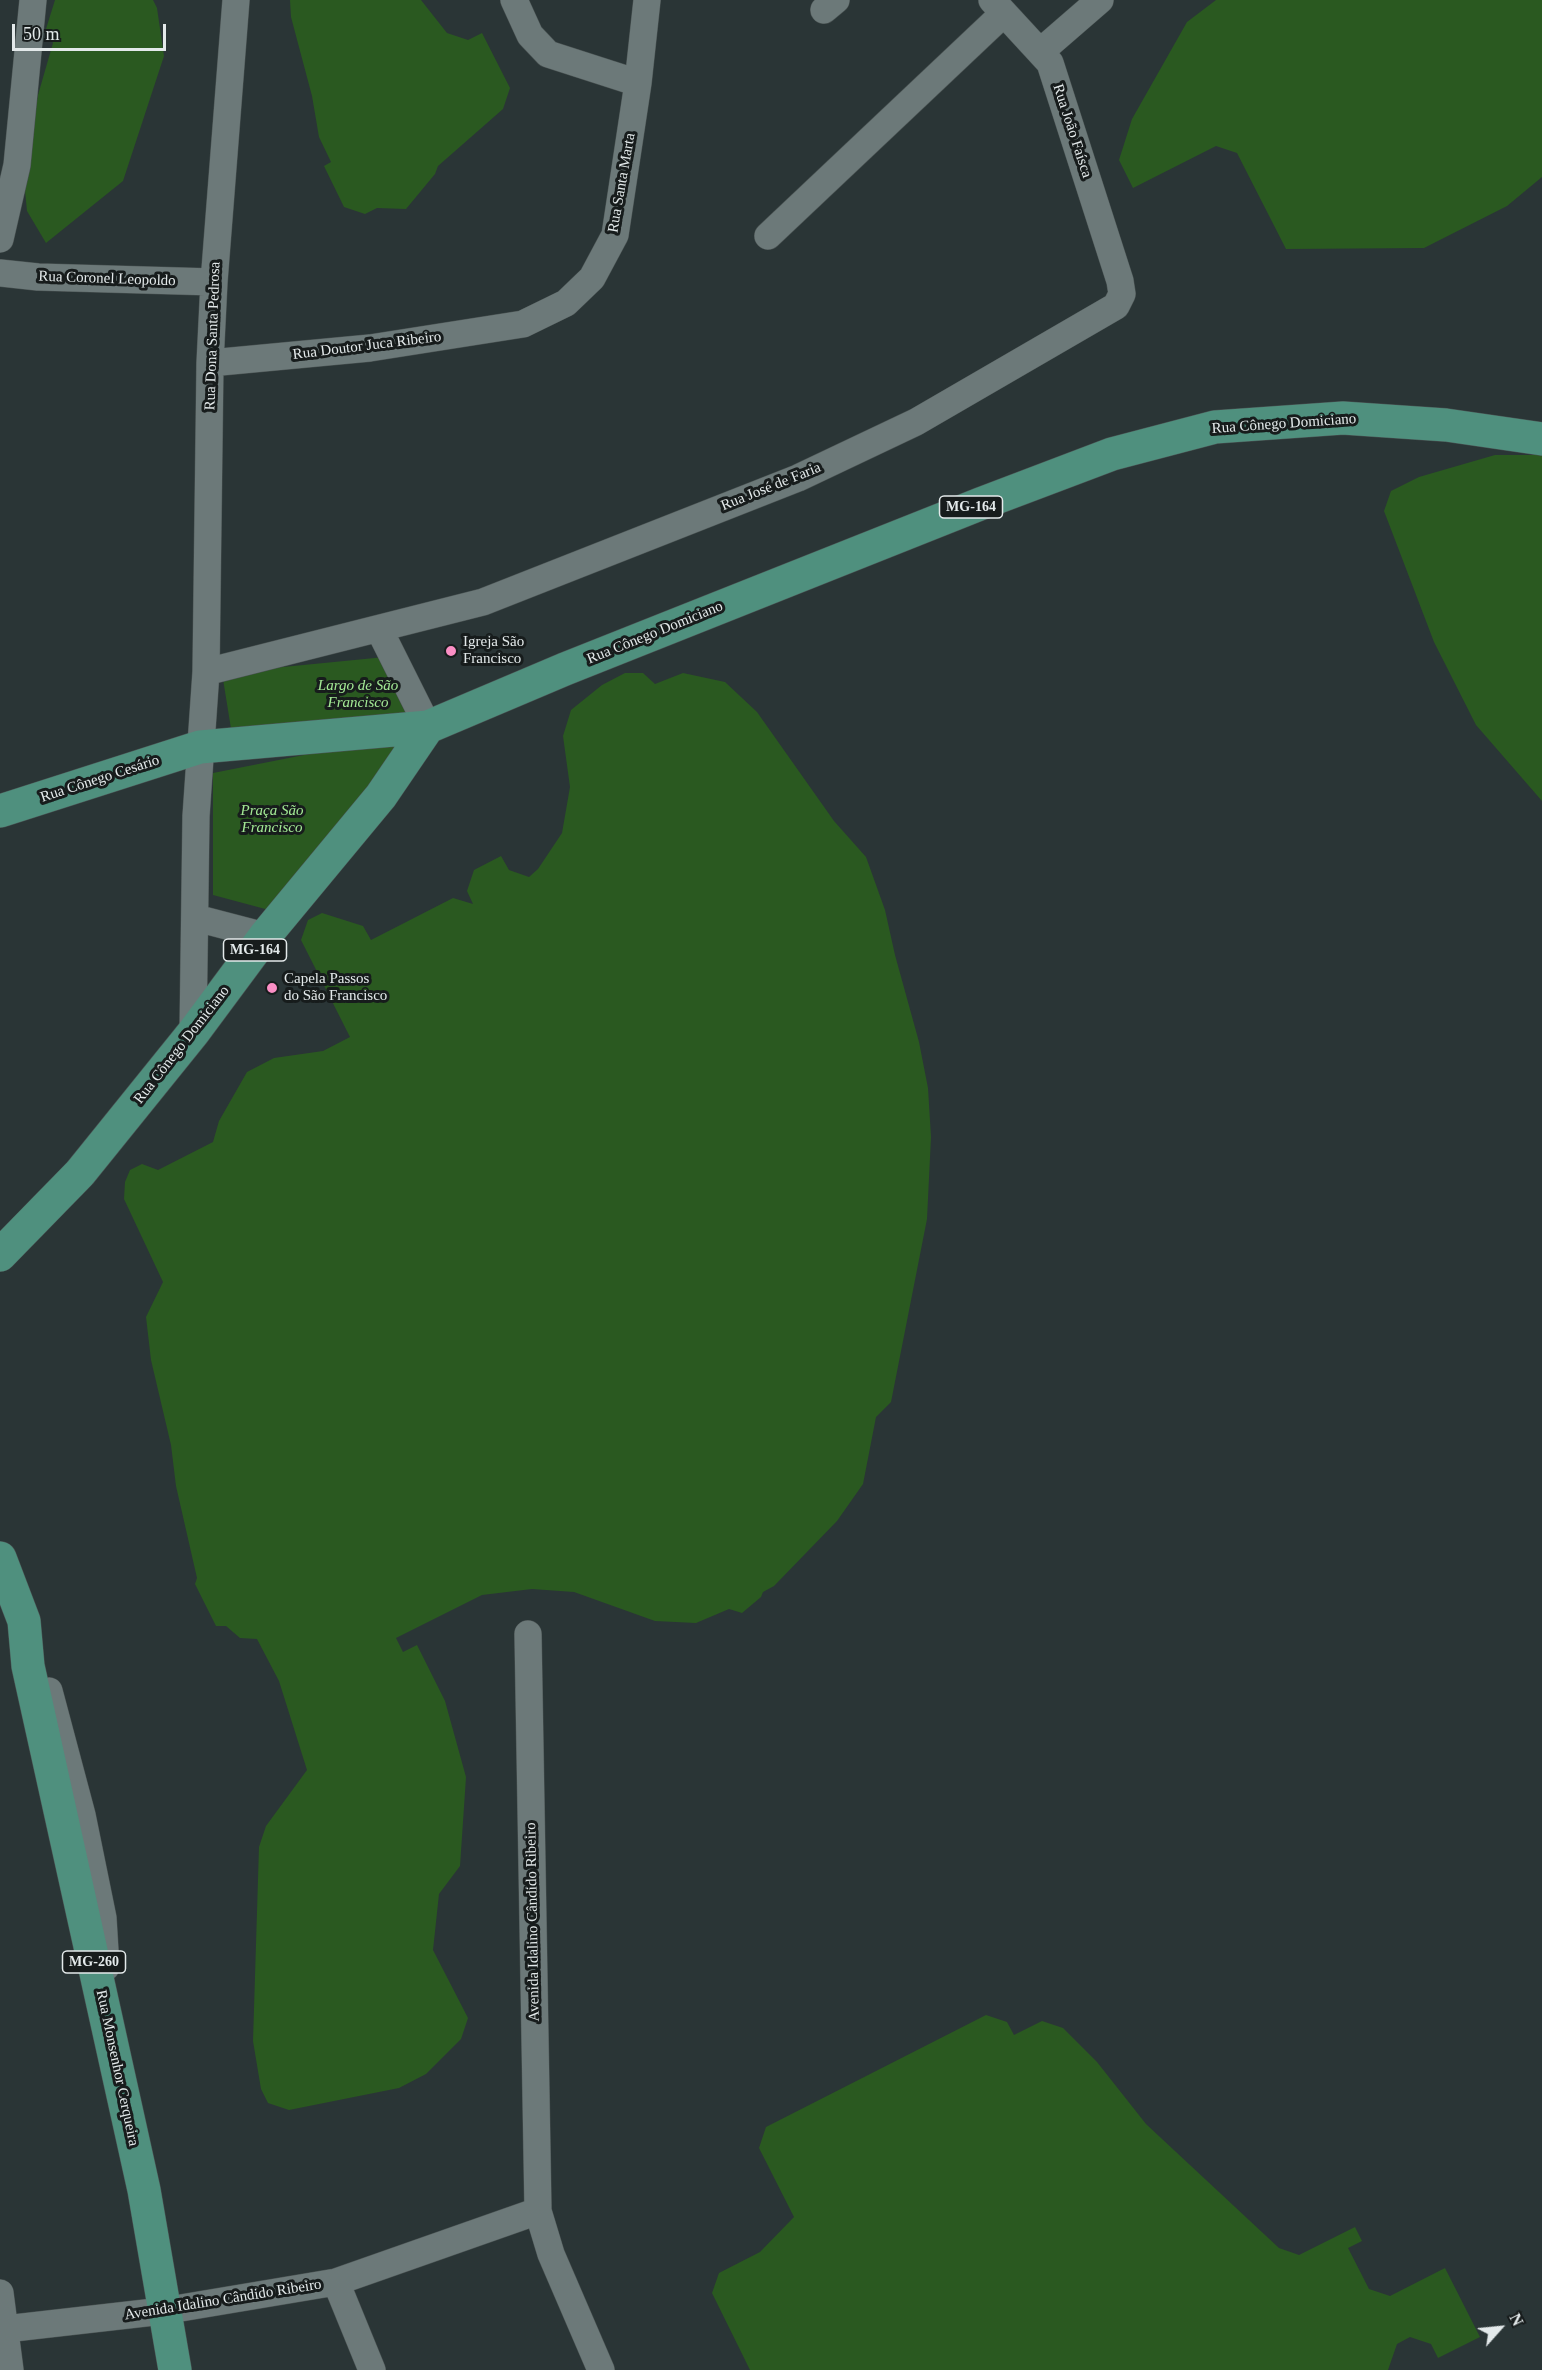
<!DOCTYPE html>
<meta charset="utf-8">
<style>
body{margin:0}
#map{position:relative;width:1542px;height:2370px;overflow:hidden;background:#2a3536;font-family:"Times New Roman",serif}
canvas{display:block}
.north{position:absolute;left:1470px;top:2298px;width:60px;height:60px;-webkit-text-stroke:4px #171c1c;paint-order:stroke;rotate:63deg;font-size:16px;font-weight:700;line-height:24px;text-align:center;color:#e3e9ea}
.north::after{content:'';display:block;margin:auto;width:21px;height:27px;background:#e3e9ea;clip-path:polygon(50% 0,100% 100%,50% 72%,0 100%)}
.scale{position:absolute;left:12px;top:24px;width:154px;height:27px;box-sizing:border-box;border:3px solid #e3e9ea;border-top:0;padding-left:8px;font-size:18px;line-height:21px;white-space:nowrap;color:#e3e9ea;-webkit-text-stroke:4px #171c1c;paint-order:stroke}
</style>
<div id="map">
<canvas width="1542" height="2370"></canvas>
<div class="north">N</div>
<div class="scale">50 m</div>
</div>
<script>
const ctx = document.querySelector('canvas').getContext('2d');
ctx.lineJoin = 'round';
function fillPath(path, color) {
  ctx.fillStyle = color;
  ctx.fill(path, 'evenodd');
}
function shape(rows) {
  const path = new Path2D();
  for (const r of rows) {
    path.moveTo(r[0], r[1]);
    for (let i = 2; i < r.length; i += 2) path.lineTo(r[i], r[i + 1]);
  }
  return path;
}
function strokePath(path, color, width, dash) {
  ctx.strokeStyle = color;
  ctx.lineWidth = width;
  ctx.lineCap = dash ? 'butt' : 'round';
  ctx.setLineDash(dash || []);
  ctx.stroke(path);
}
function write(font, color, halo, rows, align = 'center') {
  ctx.font = font + ' "Times New Roman",serif';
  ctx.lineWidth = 6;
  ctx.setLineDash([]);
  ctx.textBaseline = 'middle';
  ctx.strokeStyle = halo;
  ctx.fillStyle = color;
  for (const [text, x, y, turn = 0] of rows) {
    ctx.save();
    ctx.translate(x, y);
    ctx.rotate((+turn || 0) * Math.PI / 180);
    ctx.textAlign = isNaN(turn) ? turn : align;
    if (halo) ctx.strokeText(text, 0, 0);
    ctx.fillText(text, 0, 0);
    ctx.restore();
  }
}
fillPath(shape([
 [55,0,153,0,157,8,164,56,123,181,46,243,27,211,24,180,38,95,53,43,46,29],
 [290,0,421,0,447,33,468,40,482,33,510,88,503,109,438,166,435,174,406,209,377,208,365,214,344,207,324,166,331,162,319,137,312,96,291,17],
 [1216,0,1542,0,1542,177,1507,206,1424,248,1286,249,1237,153,1216,146,1133,188,1119,160,1132,119,1187,22],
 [1495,455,1542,455,1542,801,1476,725,1434,642,1384,511,1391,491,1419,477],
 [385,657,418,724,233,741,222,673],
 [625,673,643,673,655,684,683,673,725,682,757,712,834,821,866,857,885,910,895,955,919,1042,928,1088,931,1137,927,1219,891,1402,876,1417,863,1484,837,1521,774,1586,763,1592,761,1597,742,1613,729,1609,696,1623,655,1621,574,1592,532,1589,482,1595,396,1638,403,1652,417,1645,445,1701,466,1777,460,1866,439,1894,433,1950,468,2018,461,2039,426,2074,399,2088,289,2110,268,2103,261,2089,253,2041,259,1847,266,1826,307,1770,279,1681,257,1639,240,1638,226,1626,216,1626,195,1584,197,1578,176,1486,171,1445,151,1360,146,1317,163,1282,124,1199,125,1182,130,1170,142,1164,158,1170,213,1142,219,1121,247,1072,274,1058,323,1051,350,1037,301,940,308,920,322,913,363,926,371,940,453,898,473,904,467,891,474,870,501,856,509,870,529,877,538,869,562,833,570,787,563,736,571,710,602,685],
 [410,734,269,910,213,895,213,773],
 [986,2015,1007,2022,1014,2035,1042,2021,1063,2028,1097,2062,1146,2124,1279,2248,1299,2255,1355,2227,1362,2241,1348,2248,1369,2289,1390,2296,1445,2268,1480,2337,1438,2358,1431,2344,1410,2337,1397,2344,1388,2370,750,2370,712,2293,719,2273,760,2252,794,2217,759,2148,766,2127]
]), '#2a5920');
const minor = shape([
 [514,0,530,35,548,54,638,83],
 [824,10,836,0],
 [1040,52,1100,0],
 [768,236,1003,14],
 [0,239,17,165,33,0],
 [0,273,38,277,214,282],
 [210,363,370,348,523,324,566,303,592,278,615,235,638,83,647,0],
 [379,629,428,727],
 [206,672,483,602,798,478,916,422,1116,306,1122,294,1120,281,1050,63,992,0],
 [196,918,265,936],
 [193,1033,196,816,206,672,210,363,214,282,236,0],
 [528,1634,538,2211,551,2254,601,2370],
 [49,1691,82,1815,103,1918,106,1967],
 [336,2282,372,2370],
 [0,2293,10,2370],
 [5,2329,163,2311,336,2282,538,2211]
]);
const major = shape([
 [0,811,200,747,428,727],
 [0,1255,80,1173,193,1033,265,936,381,796,428,727,565,669,980,504,1112,454,1215,427,1343,418,1446,425,1542,439],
 [0,1558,24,1621,28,1666,144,2190,175,2370]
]);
strokePath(minor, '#495252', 28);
strokePath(major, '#495252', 34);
strokePath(minor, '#6c7979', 27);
strokePath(major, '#4f907e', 33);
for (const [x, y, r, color] of [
 [451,651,6,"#fb8fc5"],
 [272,988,6,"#fb8fc5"]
]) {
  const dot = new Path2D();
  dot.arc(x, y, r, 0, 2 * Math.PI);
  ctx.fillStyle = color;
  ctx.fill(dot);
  strokePath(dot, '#171c1c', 2);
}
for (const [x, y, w] of [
 [971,507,63],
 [255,950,63],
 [94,1962,63]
]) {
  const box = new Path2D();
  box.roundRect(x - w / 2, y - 11, w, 22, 4.5);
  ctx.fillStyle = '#171c1c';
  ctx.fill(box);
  strokePath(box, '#e3e9ea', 1.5);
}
write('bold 14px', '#e3e9ea', null, [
 ["MG-164",971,507],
 ["MG-164",255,950],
 ["MG-260",94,1962]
]);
write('15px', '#e3e9ea', '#171c1c', [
 ["Rua João Faísca",1072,131,72],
 ["Rua Santa Marta",622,183,-80],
 ["Rua Coronel Leopoldo",107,279,2],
 ["Rua Dona Santa Pedrosa",213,336,-88],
 ["Rua Doutor Juca Ribeiro",367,346,-7],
 ["Rua Cônego Domiciano",1284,424,-4],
 ["Rua José de Faria",771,487,-22],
 ["Rua Cônego Domiciano",655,633,-22],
 ["Rua Cônego Cesário",100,779,-18],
 ["Rua Cônego Domiciano",182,1045,-52],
 ["Avenida Idalino Cândido Ribeiro",533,1922,-91],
 ["Rua Monsenhor Cerqueira",117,2068,78],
 ["Avenida Idalino Cândido Ribeiro",223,2300,-9]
]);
write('15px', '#e3e9ea', '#171c1c', [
 ["Igreja São",463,642],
 ["Francisco",463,659],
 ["Capela Passos",284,979],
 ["do São Francisco",284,996]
], 'left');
write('italic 15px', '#a3e995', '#171c1c', [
 ["Largo de São",358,686],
 ["Francisco",358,703],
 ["Praça São",272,811],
 ["Francisco",272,828]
]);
</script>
